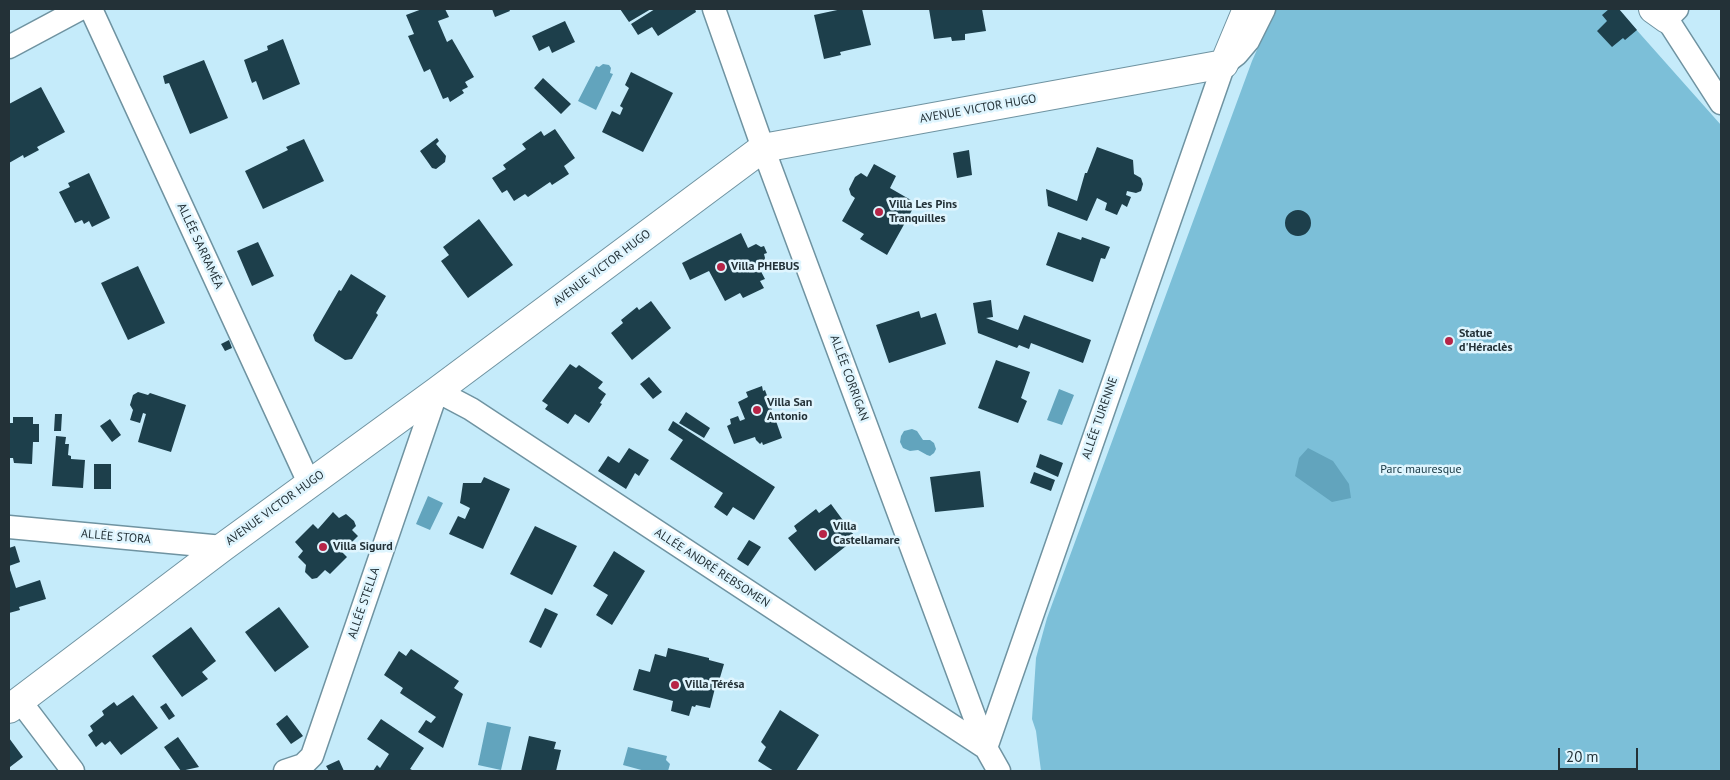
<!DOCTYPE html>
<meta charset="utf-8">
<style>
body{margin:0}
#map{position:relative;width:1730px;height:780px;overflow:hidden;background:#c5ebfa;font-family:"PT Sans",sans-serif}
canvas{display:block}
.frame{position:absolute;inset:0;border:10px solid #233137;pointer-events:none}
.scale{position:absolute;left:1558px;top:748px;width:80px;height:22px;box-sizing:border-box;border:2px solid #233137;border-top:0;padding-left:6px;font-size:15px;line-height:18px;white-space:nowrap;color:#233137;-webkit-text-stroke:4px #dff5fe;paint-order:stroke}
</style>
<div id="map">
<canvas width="1730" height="780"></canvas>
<div class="frame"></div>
<div class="scale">20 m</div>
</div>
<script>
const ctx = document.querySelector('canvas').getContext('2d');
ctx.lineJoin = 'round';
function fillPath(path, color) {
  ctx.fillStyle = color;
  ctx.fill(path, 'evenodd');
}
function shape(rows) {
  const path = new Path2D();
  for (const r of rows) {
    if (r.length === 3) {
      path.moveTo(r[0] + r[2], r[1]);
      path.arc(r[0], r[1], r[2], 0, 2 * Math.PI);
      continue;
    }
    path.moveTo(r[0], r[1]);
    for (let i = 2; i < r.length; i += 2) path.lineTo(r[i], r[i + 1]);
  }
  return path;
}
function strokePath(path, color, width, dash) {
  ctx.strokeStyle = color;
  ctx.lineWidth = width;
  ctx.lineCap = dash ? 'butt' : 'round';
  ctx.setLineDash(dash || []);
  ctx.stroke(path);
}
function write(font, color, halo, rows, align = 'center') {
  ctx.font = font + ' "PT Sans",sans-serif';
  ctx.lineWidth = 5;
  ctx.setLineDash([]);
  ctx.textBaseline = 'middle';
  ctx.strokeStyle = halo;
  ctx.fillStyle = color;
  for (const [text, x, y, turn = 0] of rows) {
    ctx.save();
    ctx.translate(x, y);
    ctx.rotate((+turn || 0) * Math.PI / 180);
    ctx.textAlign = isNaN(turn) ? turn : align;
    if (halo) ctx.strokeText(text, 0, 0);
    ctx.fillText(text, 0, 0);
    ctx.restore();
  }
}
fillPath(shape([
 [1275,9,1618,9,1721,125,1721,771,1041,771,1036,731,1032,719,1036,658,1047,618,1252,61]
]), '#7cbfd8');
fillPath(shape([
 [603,64,609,65,611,68,610,73,613,74,596,110,578,101,596,66,599,67],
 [1059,389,1074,395,1062,425,1047,420],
 [912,429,917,431,923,440,930,440,934,443,936,449,934,453,930,456,927,455,918,450,910,451,903,448,900,442,901,436,904,431],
 [1308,448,1333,461,1349,484,1351,498,1332,502,1295,476,1299,458],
 [428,496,443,503,430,530,416,524],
 [487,722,511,727,501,770,478,765],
 [628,747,667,756,666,760,670,764,668,771,645,771,623,765]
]), '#62a4bd');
fillPath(shape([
 [422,9,445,9,449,17,438,21,447,42,452,39,474,77,465,82,468,87,462,90,464,93,450,102,448,97,443,99,430,69,424,72,408,36,414,34,406,15],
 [492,9,509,9,510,11,495,17],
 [620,9,651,9,629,22],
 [655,9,695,9,696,12,658,36,652,27,638,35,631,24],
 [842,9,862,9,871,45,840,52,841,55,824,59,814,15],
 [929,9,982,9,986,31,965,34,965,40,952,41,951,37,934,39],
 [1609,9,1619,9,1637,30,1625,40,1623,38,1612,47,1597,31,1607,21,1602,15],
 [565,21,575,42,552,53,549,46,539,51,532,36],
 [283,39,300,84,263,100,256,81,252,83,244,60,268,50,267,46],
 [204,60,228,118,190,134,169,83,165,84,163,76],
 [631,72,673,93,643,152,602,132,612,111,620,115,623,108,620,106,629,88,625,85],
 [543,78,571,104,561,114,534,88],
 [41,87,65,132,37,147,39,150,24,158,23,155,9,163,9,104],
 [555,129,575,158,564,166,569,174,552,185,550,182,528,197,525,194,514,201,507,190,502,193,492,178,506,169,503,165,526,149,522,144,541,131,544,136],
 [437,138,439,141,436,144,446,156,445,162,436,169,432,168,420,151],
 [304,139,324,181,263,209,245,171,288,150,286,147],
 [1097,147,1133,160,1134,174,1141,178,1143,184,1141,191,1136,193,1127,191,1126,195,1131,197,1127,207,1122,204,1117,215,1105,210,1107,203,1097,198,1087,221,1048,206,1046,189,1077,201,1085,173,1087,173],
 [969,150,972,175,957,178,953,153],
 [874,164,896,176,890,188,916,203,887,255,860,239,864,234,842,221,855,198,851,195,849,189,855,177,861,173,867,177],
 [89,173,110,218,92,227,89,221,84,224,82,220,75,223,59,192,70,187,68,183],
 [1298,223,13],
 [479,219,513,265,468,298,441,261,449,255,443,247],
 [1058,232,1081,240,1082,237,1110,247,1105,259,1101,258,1093,282,1046,265],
 [741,233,748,248,756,244,761,247,764,246,767,253,764,254,765,258,764,261,757,264,765,279,760,281,764,288,743,298,740,293,725,301,709,271,690,280,682,263],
 [258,242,274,276,252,286,237,251],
 [138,266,165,323,128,340,101,283],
 [351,274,386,296,376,313,378,315,352,359,345,360,315,341,313,335,339,290,341,291],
 [991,300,993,317,986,318,1018,330,1024,315,1091,340,1083,363,1031,343,1029,349,1019,345,1017,348,978,333,973,303],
 [651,301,671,328,632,360,611,333,623,323,621,320,637,307,639,310],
 [919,311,921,318,936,313,946,344,889,363,876,325],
 [229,340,232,348,225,351,221,344],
 [996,360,1030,372,1021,398,1027,401,1018,423,978,408],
 [570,364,576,368,579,365,603,382,598,388,606,394,600,403,602,404,589,423,575,414,568,424,545,409,548,405,542,401],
 [649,377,662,392,653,399,640,384],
 [762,386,763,391,765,390,782,438,763,445,762,442,760,444,756,440,755,437,734,444,727,426,731,424,730,419,738,416,740,421,745,419,738,402,748,397,746,392],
 [138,392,148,395,150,393,186,405,171,452,138,442,146,414,143,413,140,423,130,420,133,410,130,405,133,395],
 [686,412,710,428,704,438,679,423],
 [55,414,62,414,61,431,54,431],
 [13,417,33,417,33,424,39,424,39,442,33,442,32,464,14,463,13,458,9,458,9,423,13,423],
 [110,419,121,435,112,442,100,426],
 [673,421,775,487,754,520,733,507,727,516,714,507,723,493,670,459,683,440,668,430],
 [56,436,66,437,65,444,69,444,68,455,71,456,71,459,85,460,83,488,52,486],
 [629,448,649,460,639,476,635,473,626,489,598,471,608,456,619,463],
 [1040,454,1063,463,1058,477,1036,467],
 [94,464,111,464,111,489,94,489],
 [980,471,984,507,935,512,930,477],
 [1034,472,1055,480,1051,491,1030,483],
 [484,477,510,489,483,549,449,534,458,516,465,519,470,508,460,503,463,483,481,483],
 [831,504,856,538,815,571,788,538,797,531,794,526,816,509,819,513],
 [333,512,339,518,346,514,354,521,356,526,352,530,358,536,342,552,347,557,330,574,325,570,317,578,312,579,305,572,306,565,298,557,303,551,295,542,313,524,318,529],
 [535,526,577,546,552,595,510,574],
 [749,540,761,547,748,566,737,559],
 [15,546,20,562,9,566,9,548],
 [614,551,645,571,612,625,596,615,608,595,593,586],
 [9,567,16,588,40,580,46,599,19,607,20,610,9,613],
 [279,607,309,647,275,672,245,632],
 [545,608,558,614,541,648,529,642],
 [191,627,216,661,202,672,208,679,182,697,152,656],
 [668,648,709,658,709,660,724,664,719,681,717,680,710,708,696,705,695,707,692,706,689,716,671,711,673,701,633,690,639,669,650,672,655,654,666,657],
 [411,649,459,681,454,688,463,694,443,748,418,732,426,720,431,723,436,717,400,693,403,688,384,675,399,651,406,656],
 [133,695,158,728,121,755,110,741,105,745,102,742,96,747,88,735,93,731,90,726,104,715,102,711,114,702,117,706],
 [166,703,175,716,169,720,160,707],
 [780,710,819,735,796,771,774,771,758,761,766,747,761,742],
 [287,715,303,736,291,744,276,724],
 [381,719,424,748,410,769,414,771,373,771,377,765,380,768,389,754,367,739],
 [529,736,556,742,554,749,561,750,556,771,521,771],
 [178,737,199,767,181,771,164,747],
 [9,738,23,757,10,767,9,766],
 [339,760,344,771,329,771,326,766]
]), '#1d3f4b');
const street = shape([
 [91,9,309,483],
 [714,9,763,148,986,748,999,771],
 [1677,9,1667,19,1721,103],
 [9,47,80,9],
 [9,527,223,547],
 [20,701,73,771],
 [986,748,1224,64,1237,54,1248,41,1264,9],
 [285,771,303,765,312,756,437,391,471,409,986,748]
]);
const secondary = shape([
 [1653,9,1667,19],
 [9,709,223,547,437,391,763,148,1224,64,1247,9]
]);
strokePath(street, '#6f93a1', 25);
strokePath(secondary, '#6f93a1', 30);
strokePath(street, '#fff', 22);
strokePath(secondary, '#fff', 28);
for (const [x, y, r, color] of [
 [879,212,5,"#b72547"],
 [721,267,5,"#b72547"],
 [1449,341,5,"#b72547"],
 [757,410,5,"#b72547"],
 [823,534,5,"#b72547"],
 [323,547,5,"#b72547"],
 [675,685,5,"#b72547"]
]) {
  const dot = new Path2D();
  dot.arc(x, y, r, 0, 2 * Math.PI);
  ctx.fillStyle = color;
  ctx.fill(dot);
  strokePath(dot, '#dff5fe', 2);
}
write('12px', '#233137', '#dff5fe', [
 ["AVENUE VICTOR HUGO",978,109,-10],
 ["ALLÉE SARRAMÉA",200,246,65],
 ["AVENUE VICTOR HUGO",602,268,-37],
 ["ALLÉE CORRIGAN",849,378,70],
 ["ALLÉE TURENNE",1100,418,-71],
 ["AVENUE VICTOR HUGO",275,508,-36],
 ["ALLÉE STORA",116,537,5],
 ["ALLÉE ANDRÉ REBSOMEN",712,568,33],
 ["ALLÉE STELLA",364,603,-71]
]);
write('bold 12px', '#233137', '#dff5fe', [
 ["Villa Les Pins",889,205],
 ["Tranquilles",889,219],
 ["Villa PHEBUS",731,267],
 ["Statue",1459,334],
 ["d'Héraclès",1459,348],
 ["Villa San",767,403],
 ["Antonio",767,417],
 ["Villa",833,527],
 ["Castellamare",833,541],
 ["Villa Sigurd",333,547],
 ["Villa Térésa",685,685]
], 'left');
write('12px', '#163642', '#dff5fe', [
 ["Parc mauresque",1421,470]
]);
</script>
